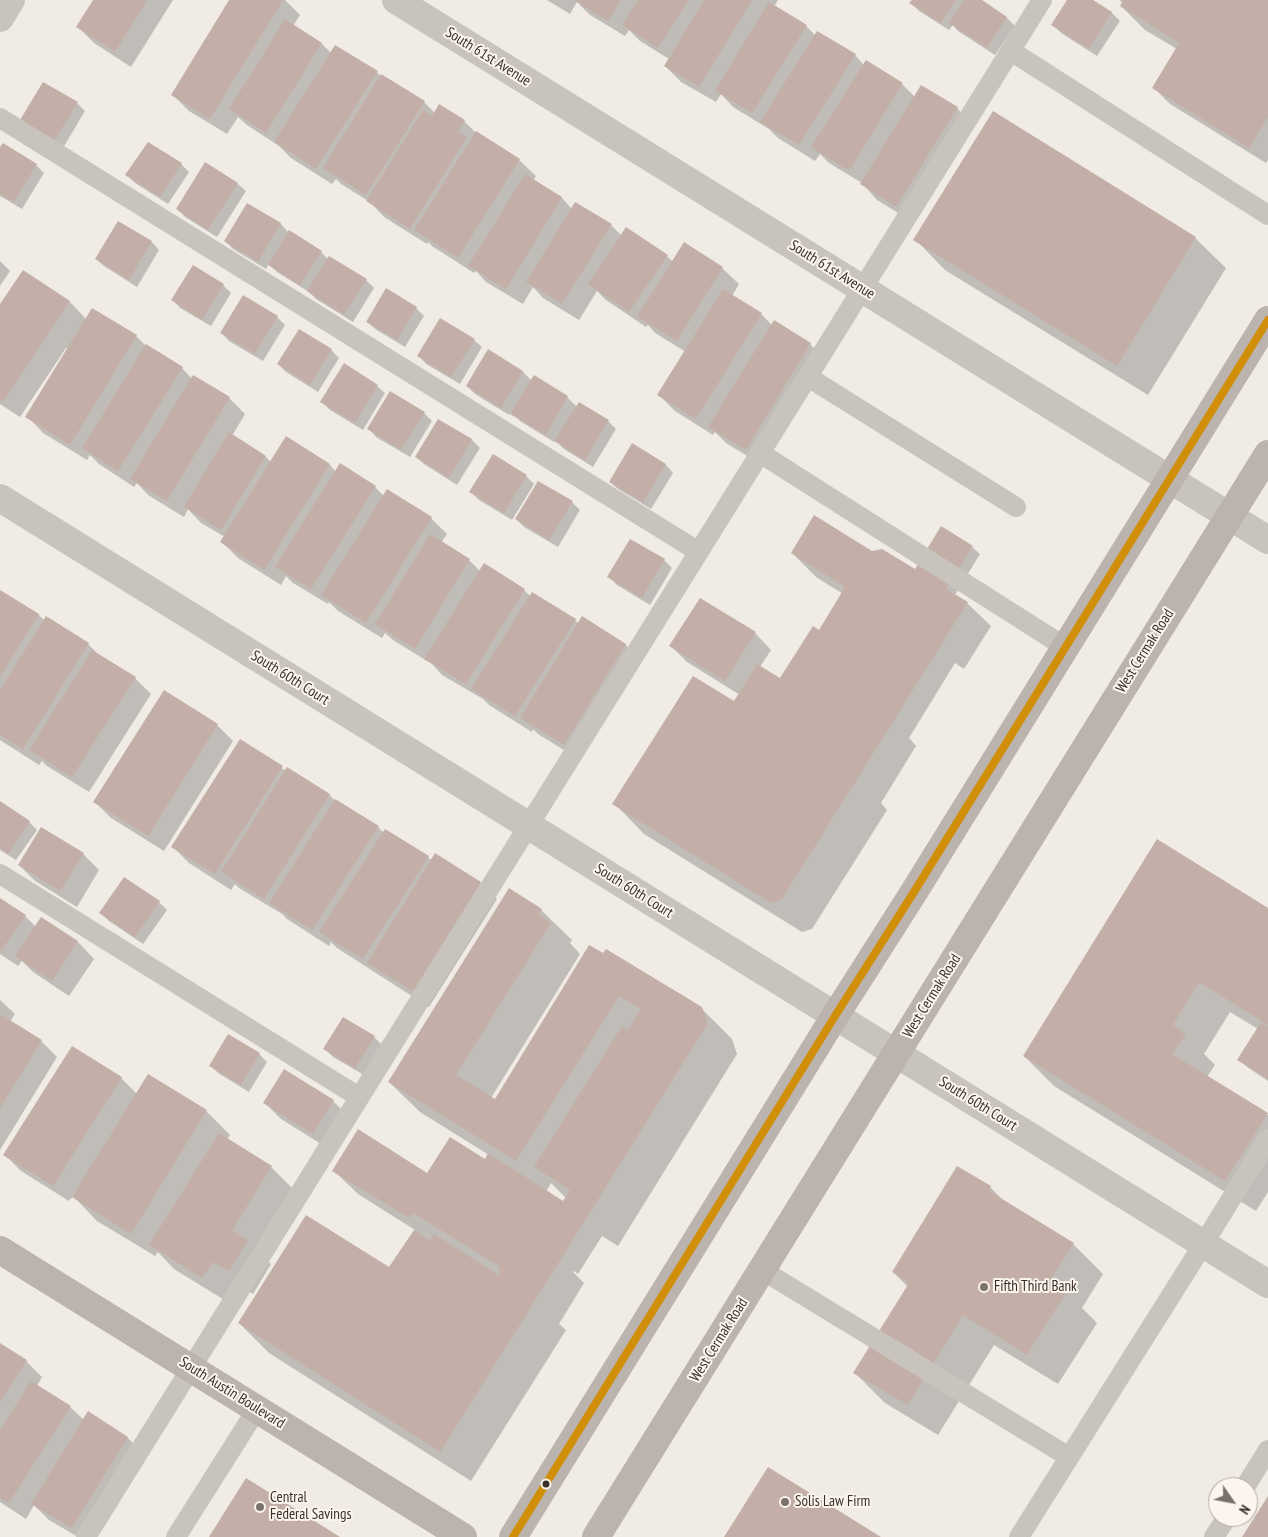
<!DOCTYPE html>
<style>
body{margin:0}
#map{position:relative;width:1268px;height:1537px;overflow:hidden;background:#f0ebe5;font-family:"PT Sans Narrow",sans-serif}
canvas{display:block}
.north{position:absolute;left:1208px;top:1477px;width:50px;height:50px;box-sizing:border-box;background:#fbf5ee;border:1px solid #aea6a0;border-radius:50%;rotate:123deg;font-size:14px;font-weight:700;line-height:20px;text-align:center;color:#3b302b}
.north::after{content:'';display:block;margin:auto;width:18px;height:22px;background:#7a716c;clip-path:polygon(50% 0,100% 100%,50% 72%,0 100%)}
</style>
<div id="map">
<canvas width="1268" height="1537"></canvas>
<div class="north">N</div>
</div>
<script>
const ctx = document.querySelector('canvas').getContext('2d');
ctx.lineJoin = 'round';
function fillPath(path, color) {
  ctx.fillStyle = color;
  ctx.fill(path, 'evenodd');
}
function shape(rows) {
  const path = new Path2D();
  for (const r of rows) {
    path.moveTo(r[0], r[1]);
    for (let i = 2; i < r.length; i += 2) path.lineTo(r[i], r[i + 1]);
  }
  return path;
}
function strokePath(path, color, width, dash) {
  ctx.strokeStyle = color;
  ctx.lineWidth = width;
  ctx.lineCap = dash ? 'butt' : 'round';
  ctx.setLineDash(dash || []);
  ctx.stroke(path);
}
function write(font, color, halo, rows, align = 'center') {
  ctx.font = font + ' "PT Sans Narrow",sans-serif';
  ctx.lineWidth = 4;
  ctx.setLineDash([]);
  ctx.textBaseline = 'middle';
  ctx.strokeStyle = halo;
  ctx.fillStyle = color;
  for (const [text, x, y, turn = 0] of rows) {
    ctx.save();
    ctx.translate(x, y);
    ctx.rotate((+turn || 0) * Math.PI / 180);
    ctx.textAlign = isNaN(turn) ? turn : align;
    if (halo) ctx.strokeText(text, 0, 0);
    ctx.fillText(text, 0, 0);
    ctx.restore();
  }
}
fillPath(shape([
 [95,0,173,0,131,67,94,43,78,27],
 [230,0,285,0,300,15,293,26,322,44,331,53,377,72,381,77,424,102,435,113,440,106,464,121,476,133,519,160,536,176,533,181,562,198,572,209,611,225,622,236,667,256,673,262,684,244,722,268,739,284,732,296,761,314,772,325,774,322,810,344,826,361,762,465,726,443,715,432,713,435,675,411,659,395,686,352,655,333,648,325,646,327,606,300,597,291,579,320,543,298,533,287,523,304,486,282,476,271,474,273,432,246,428,242,427,244,384,217,370,202,341,184,336,179,332,184,291,158,279,146,247,125,238,117,227,134,189,111,173,95],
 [547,0,778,0,774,7,806,26,816,36,855,55,864,65,902,84,915,97,957,108,973,125,913,222,877,200,862,183,829,163,820,154,815,161,778,138,769,129,733,107,721,94,716,102,681,82,665,66,669,59,640,41,629,30,625,36,590,15,577,2,570,14],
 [913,0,979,0,1007,18,1015,26,995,55,958,31,953,25,949,30,919,11,911,3],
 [1068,0,1091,0,1112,13,1120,21,1097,56,1061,33,1053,25],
 [1119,0,1268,0,1268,160,1266,163,1170,104,1153,87,1177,49,1145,30,1121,6,1123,3],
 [77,103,85,111,63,148,29,128],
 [994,113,1195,238,1226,268,1148,395,945,270,915,239],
 [0,150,36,165,44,173,22,209,0,196],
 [181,164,189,172,168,204,135,183,127,175],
 [238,184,246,191,217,237,185,217,177,209],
 [247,205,281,224,289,233,321,252,328,259,366,280,374,288,353,322,316,299,309,292,277,272,269,264,266,269,233,249,225,241],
 [118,222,152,242,159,250,137,287,104,266,96,259],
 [0,261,10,271,0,286],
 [23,271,70,302,86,319,136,336,147,347,182,368,192,379,229,398,245,414,232,436,266,457,271,462,286,438,330,465,336,472,375,487,384,496,431,518,447,534,441,543,469,560,480,571,524,590,531,597,575,620,579,624,625,644,641,661,580,760,538,734,533,729,532,732,489,705,483,699,442,675,432,664,393,640,385,633,382,638,338,611,329,602,328,604,293,583,286,576,281,585,238,558,222,542,225,537,201,523,188,509,184,517,148,495,137,483,134,487,99,464,90,455,87,460,43,433,27,416,68,349,66,348,20,417,0,404,0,306],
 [223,285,231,293,211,326,180,308,173,300],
 [416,308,424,316,405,347,375,329,367,321],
 [277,317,285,325,263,361,229,341,222,333],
 [299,331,331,350,339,358,318,392,286,372,278,364],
 [474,340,482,347,460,384,426,364,419,356],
 [488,351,523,372,532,381,534,377,567,397,577,407,608,421,616,429,593,467,564,449,555,440,554,442,520,421,511,412,509,415,475,394,467,386],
 [377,386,385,393,363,430,330,410,322,402],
 [424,413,432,421,410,457,376,437,369,429],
 [438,420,472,440,480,448,457,485,424,464,416,457],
 [632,445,666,465,673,473,651,509,618,489,610,482],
 [526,476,534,484,512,520,479,500,471,492],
 [572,502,580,510,558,547,524,527,516,519],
 [631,540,664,560,672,568,650,605,617,585,609,577],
 [972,547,980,554,955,595,967,603,991,626,964,669,955,663,909,738,916,746,881,803,887,810,812,929,802,932,644,834,614,803,739,706,740,695,687,662,671,646,755,633,771,650,760,667,780,680,820,632,843,594,816,577,792,553,872,553,921,574],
 [0,591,39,615,45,621,47,618,88,644,100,656,135,678,151,694,89,792,47,766,42,761,39,765,0,740],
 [217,725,233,741,164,851,111,818,95,802],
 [240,740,286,771,287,769,330,795,335,801,378,827,384,833,428,857,432,861,480,883,497,899,429,1007,337,948,331,942,329,946,287,919,282,914,239,888,235,884,231,890,189,863,173,847],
 [0,803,29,822,37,830,16,860,0,850],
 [83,854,99,870,77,907,35,881,19,865],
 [0,899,25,916,36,927,42,918,78,942,94,959,69,996,33,972,22,961,18,966,0,954],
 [159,902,167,910,143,944,109,921,101,913],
 [1268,909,1268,1081,1247,1067,1239,1059,1258,1029,1230,1012,1204,1054,1215,1065,1207,1077,1268,1115,1268,1192,1256,1211,1054,1086,1024,1056],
 [541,910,572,940,570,943,580,954,491,1098,496,1100,590,946,701,1008,732,1039,737,1054,618,1246,602,1236,578,1274,574,1271,573,1272,584,1283,559,1324,566,1330,471,1481,269,1353,239,1323,389,1269,415,1230,358,1194,334,1171,427,1175,485,1161,489,1155,420,1112,389,1082],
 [551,1183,566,1198,563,1203,546,1192],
 [0,1000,15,1014,10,1022,41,1041,57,1057,0,1150],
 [374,1037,382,1045,364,1075,333,1057,325,1049],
 [259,1054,267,1062,249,1092,218,1073,210,1065],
 [148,1076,206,1111,230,1135,227,1140,271,1167,295,1191,257,1251,271,1264,253,1294,237,1284,226,1301,174,1269,158,1252,155,1256,97,1221,73,1196,69,1201,21,1171,5,1155,121,1078,137,1094],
 [333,1101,349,1117,329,1149,281,1119,265,1103],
 [990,1187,1005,1202,1073,1244,1103,1274,1082,1308,1097,1323,1058,1384,994,1345,938,1435,885,1403,855,1373,908,1287,893,1272],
 [0,1344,26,1361,42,1377,37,1386,70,1407,84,1420,128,1438,144,1454,78,1537,49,1520,34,1505,26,1519,0,1502]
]), '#0003');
fillPath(shape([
 [93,0,147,0,115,52,76,27],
 [229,0,283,0,210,119,171,95],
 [574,0,621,0,608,21],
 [638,0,689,0,658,48,622,25],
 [704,0,752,0,699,87,664,66],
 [912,0,956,0,941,23,909,3],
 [964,0,982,0,1007,17,987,48,949,23],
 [1067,0,1093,0,1112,12,1089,49,1051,25],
 [1123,0,1268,0,1268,117,1249,148,1152,88,1179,43,1120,6],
 [769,2,807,25,752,113,715,91],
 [285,19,322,43,266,133,229,109],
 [817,31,856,54,799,145,760,122],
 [335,45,378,71,316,169,274,142],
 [866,60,903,83,849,171,811,147],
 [381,74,425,101,366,195,323,168],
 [43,82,78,102,54,141,20,120],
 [921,85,958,107,896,207,860,184],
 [439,104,465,120,458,132,467,137,410,229,366,201,423,110,432,116],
 [993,111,1196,237,1117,366,913,240],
 [476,131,520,159,458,258,414,230],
 [148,142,182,163,160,197,125,175],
 [3,143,37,164,14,202,0,194,0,147],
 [205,162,238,183,208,230,176,209],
 [525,174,562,197,506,289,468,266],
 [575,202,612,224,562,304,526,282],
 [247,203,281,223,258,262,224,241],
 [118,221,152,241,129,280,95,259],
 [626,227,668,255,629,312,588,284],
 [289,230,322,251,300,285,268,265],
 [684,242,723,267,677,341,637,317],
 [329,256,367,279,344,315,307,291],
 [193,265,224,284,202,320,171,300],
 [23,270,70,301,3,402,0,400,0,304],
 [386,288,417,307,397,340,366,322],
 [723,289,762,313,696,419,657,395],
 [243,295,278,316,255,354,220,333],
 [92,308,137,335,70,445,25,417],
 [440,318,475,339,451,377,417,356],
 [774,320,811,343,746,450,708,427],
 [299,329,332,349,310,385,277,364],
 [146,344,183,367,118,471,82,448],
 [488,349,523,371,501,408,466,386],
 [344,363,378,385,355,423,320,402],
 [193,375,230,397,167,501,130,479],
 [534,375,568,396,546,435,510,414],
 [390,391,425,412,401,450,367,429],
 [579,402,609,420,585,460,554,441],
 [438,419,472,439,449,478,415,457],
 [229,432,266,456,221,530,184,507],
 [286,436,330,464,264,570,220,542],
 [632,443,666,464,643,502,609,482],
 [493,454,527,475,504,513,469,492],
 [340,463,376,486,311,589,275,567],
 [538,481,573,501,549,540,515,519],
 [387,489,432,517,366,623,321,595],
 [814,515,872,551,882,549,915,569,941,526,973,546,946,589,968,602,782,899,771,903,612,804,693,676,734,701,757,664,780,678,813,626,819,630,845,587,791,553],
 [430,534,470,559,415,649,375,624],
 [630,539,665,559,642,598,607,577],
 [484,563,525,589,466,684,424,659],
 [0,590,39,614,0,677],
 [532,592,576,619,515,716,471,689],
 [700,598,756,632,725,681,669,646],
 [46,616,89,643,23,749,0,735,0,690],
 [582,616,626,644,564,745,520,718],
 [92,650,136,677,72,777,29,750],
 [164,690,218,724,148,836,93,802],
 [240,739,283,766,215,874,171,847],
 [287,767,330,794,264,899,221,872],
 [335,799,379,826,312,930,269,903],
 [0,801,30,821,8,854,0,848],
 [41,827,84,853,60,891,18,865],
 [385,829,429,856,363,959,319,932],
 [1157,839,1268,908,1268,1025,1199,982,1173,1025,1186,1034,1172,1054,1268,1113,1225,1181,1023,1056],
 [435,853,481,882,413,991,367,963],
 [124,877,160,901,135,937,99,913],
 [509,888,542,909,539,915,551,923,456,1075,495,1099,589,945,603,953,606,949,702,1007,708,1023,536,1299,440,1452,238,1323,306,1215,389,1267,414,1230,430,1241,434,1234,500,1276,499,1266,413,1213,409,1218,332,1171,358,1129,427,1173,450,1137,485,1159,488,1153,563,1201,570,1190,534,1167,622,1026,628,1030,641,1009,619,996,516,1161,388,1082],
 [0,898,26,915,1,951,0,950],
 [41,917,78,941,52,981,15,956],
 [0,1014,42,1040,0,1108],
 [343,1017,375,1036,355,1068,323,1049],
 [1261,1022,1268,1027,1268,1079,1237,1060],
 [228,1034,260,1053,241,1085,209,1066],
 [72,1046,122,1077,53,1186,3,1155],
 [284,1069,334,1100,313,1134,263,1103],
 [148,1074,207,1110,131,1234,72,1197],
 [219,1133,272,1166,232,1230,248,1240,229,1271,213,1262,202,1278,149,1245],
 [957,1166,991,1186,989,1191,1074,1243,1050,1280,1067,1291,1027,1355,963,1315,908,1405,853,1373,909,1283,892,1272],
 [0,1343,27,1360,0,1402],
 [31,1381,71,1406,9,1503,0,1498,0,1430],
 [88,1411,128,1437,72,1528,31,1504],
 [768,1467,881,1537,724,1537],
 [246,1478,340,1537,209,1537],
 [1268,1496,1268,1537,1242,1537]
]), '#c3afa7');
strokePath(shape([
 [1011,51,1268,215],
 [0,118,699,552],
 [808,377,1016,507],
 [760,453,1065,647],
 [0,874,359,1097],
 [762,1270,1069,1457],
 [1245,1487,1268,1450],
 [86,1537,1042,0],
 [176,1537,257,1409],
 [1019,1537,1204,1243,1268,1139],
 [1214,1537,1227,1517]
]), '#c9c3be', 20);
strokePath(shape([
 [396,0,1268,540],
 [0,18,11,0],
 [0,498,1268,1284]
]), '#c9c3be', 28);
strokePath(shape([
 [0,1250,463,1537],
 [513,1537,835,1016,914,892,1268,320],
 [596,1537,1268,454]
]), '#bab3ae', 28);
strokePath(shape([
 [513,1537,835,1016,914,892,1268,320]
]), '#d18e09', 8);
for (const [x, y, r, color] of [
 [984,1287,5,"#7a716c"],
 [546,1484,4.5,"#3b302b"],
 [785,1502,5,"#7a716c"],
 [260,1507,5,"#7a716c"]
]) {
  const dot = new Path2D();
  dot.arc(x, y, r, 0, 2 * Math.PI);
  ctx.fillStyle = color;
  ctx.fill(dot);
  strokePath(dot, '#fbf5ee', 2);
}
write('15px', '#3b302b', '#fbf5ee', [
 ["South 61st Avenue",488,57,32],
 ["South 61st Avenue",832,270,32],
 ["West Cermak Road",1145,651,-58],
 ["South 60th Court",290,678,32],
 ["South 60th Court",634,891,32],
 ["West Cermak Road",932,996,-58],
 ["South 60th Court",978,1104,32],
 ["West Cermak Road",719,1340,-58],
 ["South Austin Boulevard",232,1393,32]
]);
write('15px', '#3b302b', '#fbf5ee', [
 ["Fifth Third Bank",994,1287],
 ["Central",270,1498],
 ["Federal Savings",270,1515],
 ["Solis Law Firm",795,1502]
], 'left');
</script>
